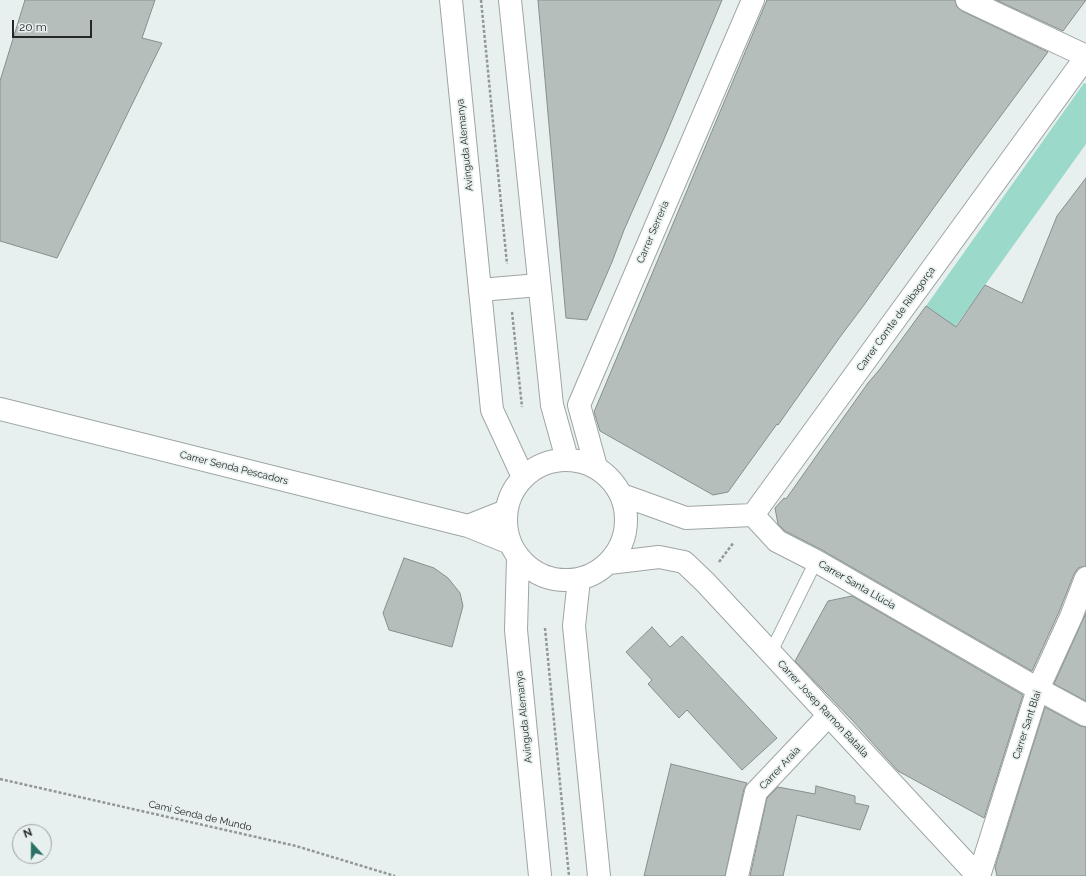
<!DOCTYPE html>
<meta charset="utf-8">
<style>
body{margin:0}
#map{position:relative;width:1086px;height:876px;overflow:hidden;background:#e7f0ee;font-family:Raleway,sans-serif}
canvas{display:block}
.north{position:absolute;left:12px;top:824px;width:40px;height:40px;box-sizing:border-box;background:#e7f0ee;border:1px solid #99a09e;border-radius:50%;rotate:339deg;font-size:11px;font-weight:700;line-height:16px;text-align:center;color:#242727}
.north::after{content:'';display:block;margin:auto;width:14px;height:18px;background:#2b7064;clip-path:polygon(50% 0,100% 100%,50% 72%,0 100%)}
.scale{position:absolute;left:12px;top:20px;width:80px;height:18px;box-sizing:border-box;border:2px solid #242727;border-top:0;padding-left:5px;font-size:12px;line-height:14px;white-space:nowrap;color:#242727;-webkit-text-stroke:3px #e7f0ee;paint-order:stroke}
</style>
<div id="map">
<canvas width="1086" height="876"></canvas>
<div class="north">N</div>
<div class="scale">20 m</div>
</div>
<script>
const ctx = document.querySelector('canvas').getContext('2d');
ctx.lineJoin = 'round';
function fillPath(path, color) {
  ctx.fillStyle = color;
  ctx.fill(path, 'evenodd');
}
function shape(rows) {
  const path = new Path2D();
  for (const r of rows) {
    if (r.length === 3) {
      path.moveTo(r[0] + r[2], r[1]);
      path.arc(r[0], r[1], r[2], 0, 2 * Math.PI);
      continue;
    }
    path.moveTo(r[0], r[1]);
    for (let i = 2; i < r.length; i += 2) path.lineTo(r[i], r[i + 1]);
  }
  return path;
}
function strokePath(path, color, width, dash) {
  ctx.strokeStyle = color;
  ctx.lineWidth = width;
  ctx.lineCap = dash ? 'butt' : 'round';
  ctx.setLineDash(dash || []);
  ctx.stroke(path);
}
function write(font, color, halo, rows, align = 'center') {
  ctx.font = font + ' Raleway,sans-serif';
  ctx.lineWidth = 3.5;
  ctx.setLineDash([]);
  ctx.textBaseline = 'middle';
  ctx.strokeStyle = halo;
  ctx.fillStyle = color;
  for (const [text, x, y, turn = 0] of rows) {
    ctx.save();
    ctx.translate(x, y);
    ctx.rotate((+turn || 0) * Math.PI / 180);
    ctx.textAlign = isNaN(turn) ? turn : align;
    if (halo) ctx.strokeText(text, 0, 0);
    ctx.fillText(text, 0, 0);
    ctx.restore();
  }
}
fillPath(shape([
 [1084,83,1086,84,1086,144,955,327,926,306]
]), '#9bd9cb');
const building = shape([
 [25,0,155,0,142,38,162,43,57,258,0,241,0,81,25,0],
 [538,0,722,0,662,144,624,230,612,262,587,320,566,318,538,0],
 [767,0,955,0,957,7,962,11,1048,52,963,167,864,305,840,337,778,425,777,424,728,492,713,495,600,431,594,412,767,0],
 [996,0,1086,0,1063,31,996,0],
 [1086,178,1086,566,1078,568,1074,574,1059,612,1032,671,822,550,785,531,778,524,775,508,784,498,786,499,836,428,868,383,880,369,926,306,956,327,985,285,1022,303,1057,216,1086,178],
 [404,558,434,568,448,578,460,593,463,606,452,647,389,630,383,613,404,558],
 [852,596,1023,695,984,818,898,771,852,720,795,661,828,601,852,596],
 [1086,613,1086,701,1054,684,1086,613],
 [652,627,670,647,682,636,777,738,742,770,687,710,679,718,648,684,652,680,626,652,652,627],
 [1045,707,1080,726,1086,727,1086,876,997,876,995,867,1045,707],
 [671,764,747,783,744,789,725,876,644,876,671,764],
 [816,786,855,796,855,803,869,806,860,830,797,815,783,876,750,876,767,798,778,787,815,794,816,786]
]);
fillPath(building, '#b6bebc');
strokePath(building, '#878f8d', 1);
const lane = shape([
 [771,652,816,561]
]);
const street = shape([
 [967,0,1086,56],
 [480,290,539,285],
 [0,409,468,526,510,543],
 [596,467,579,405,753,0],
 [753,515,777,541,816,561,1038,689,1086,715],
 [468,526,506,511],
 [737,876,756,792,829,715],
 [979,876,1038,689,1071,617,1086,578]
]);
const secondary = shape([
 [451,0,492,410,523,477],
 [510,0,552,405,567,459],
 [566,520,60],
 [622,495,686,518,753,515,1086,57],
 [518,558,516,630,540,876],
 [609,563,659,557,684,562,705,582,978,876],
 [579,579,574,626,599,876]
]);
strokePath(lane, '#9ea6a4', 14);
strokePath(street, '#9ea6a4', 24);
strokePath(secondary, '#9ea6a4', 24);
strokePath(shape([
 [481,0,507,264],
 [512,312,522,407],
 [719,562,734,542],
 [545,628,569,876],
 [0,779,296,846,395,876]
]), '#919796', 2.5, [3, 2]);
strokePath(lane, '#fff', 12);
strokePath(street, '#fff', 22);
strokePath(secondary, '#fff', 22);
write('10px', '#242727', '#e7f0ee', [
 ["Avinguda Alemanya",465,145,-96],
 ["Carrer Serreria",653,232,-67],
 ["Carrer Comte de Ribagorça",896,319,-54],
 ["Carrer Senda Pescadors",234,468,14],
 ["Carrer Santa Llúcia",857,585,30],
 ["Carrer Josep Ramon Batalla",823,709,47],
 ["Avinguda Alemanya",524,717,-96],
 ["Carrer Sant Blai",1027,725,-72],
 ["Carrer Araia",780,768,-47],
 ["Camí Senda de Mundo",200,816,13]
]);
</script>
